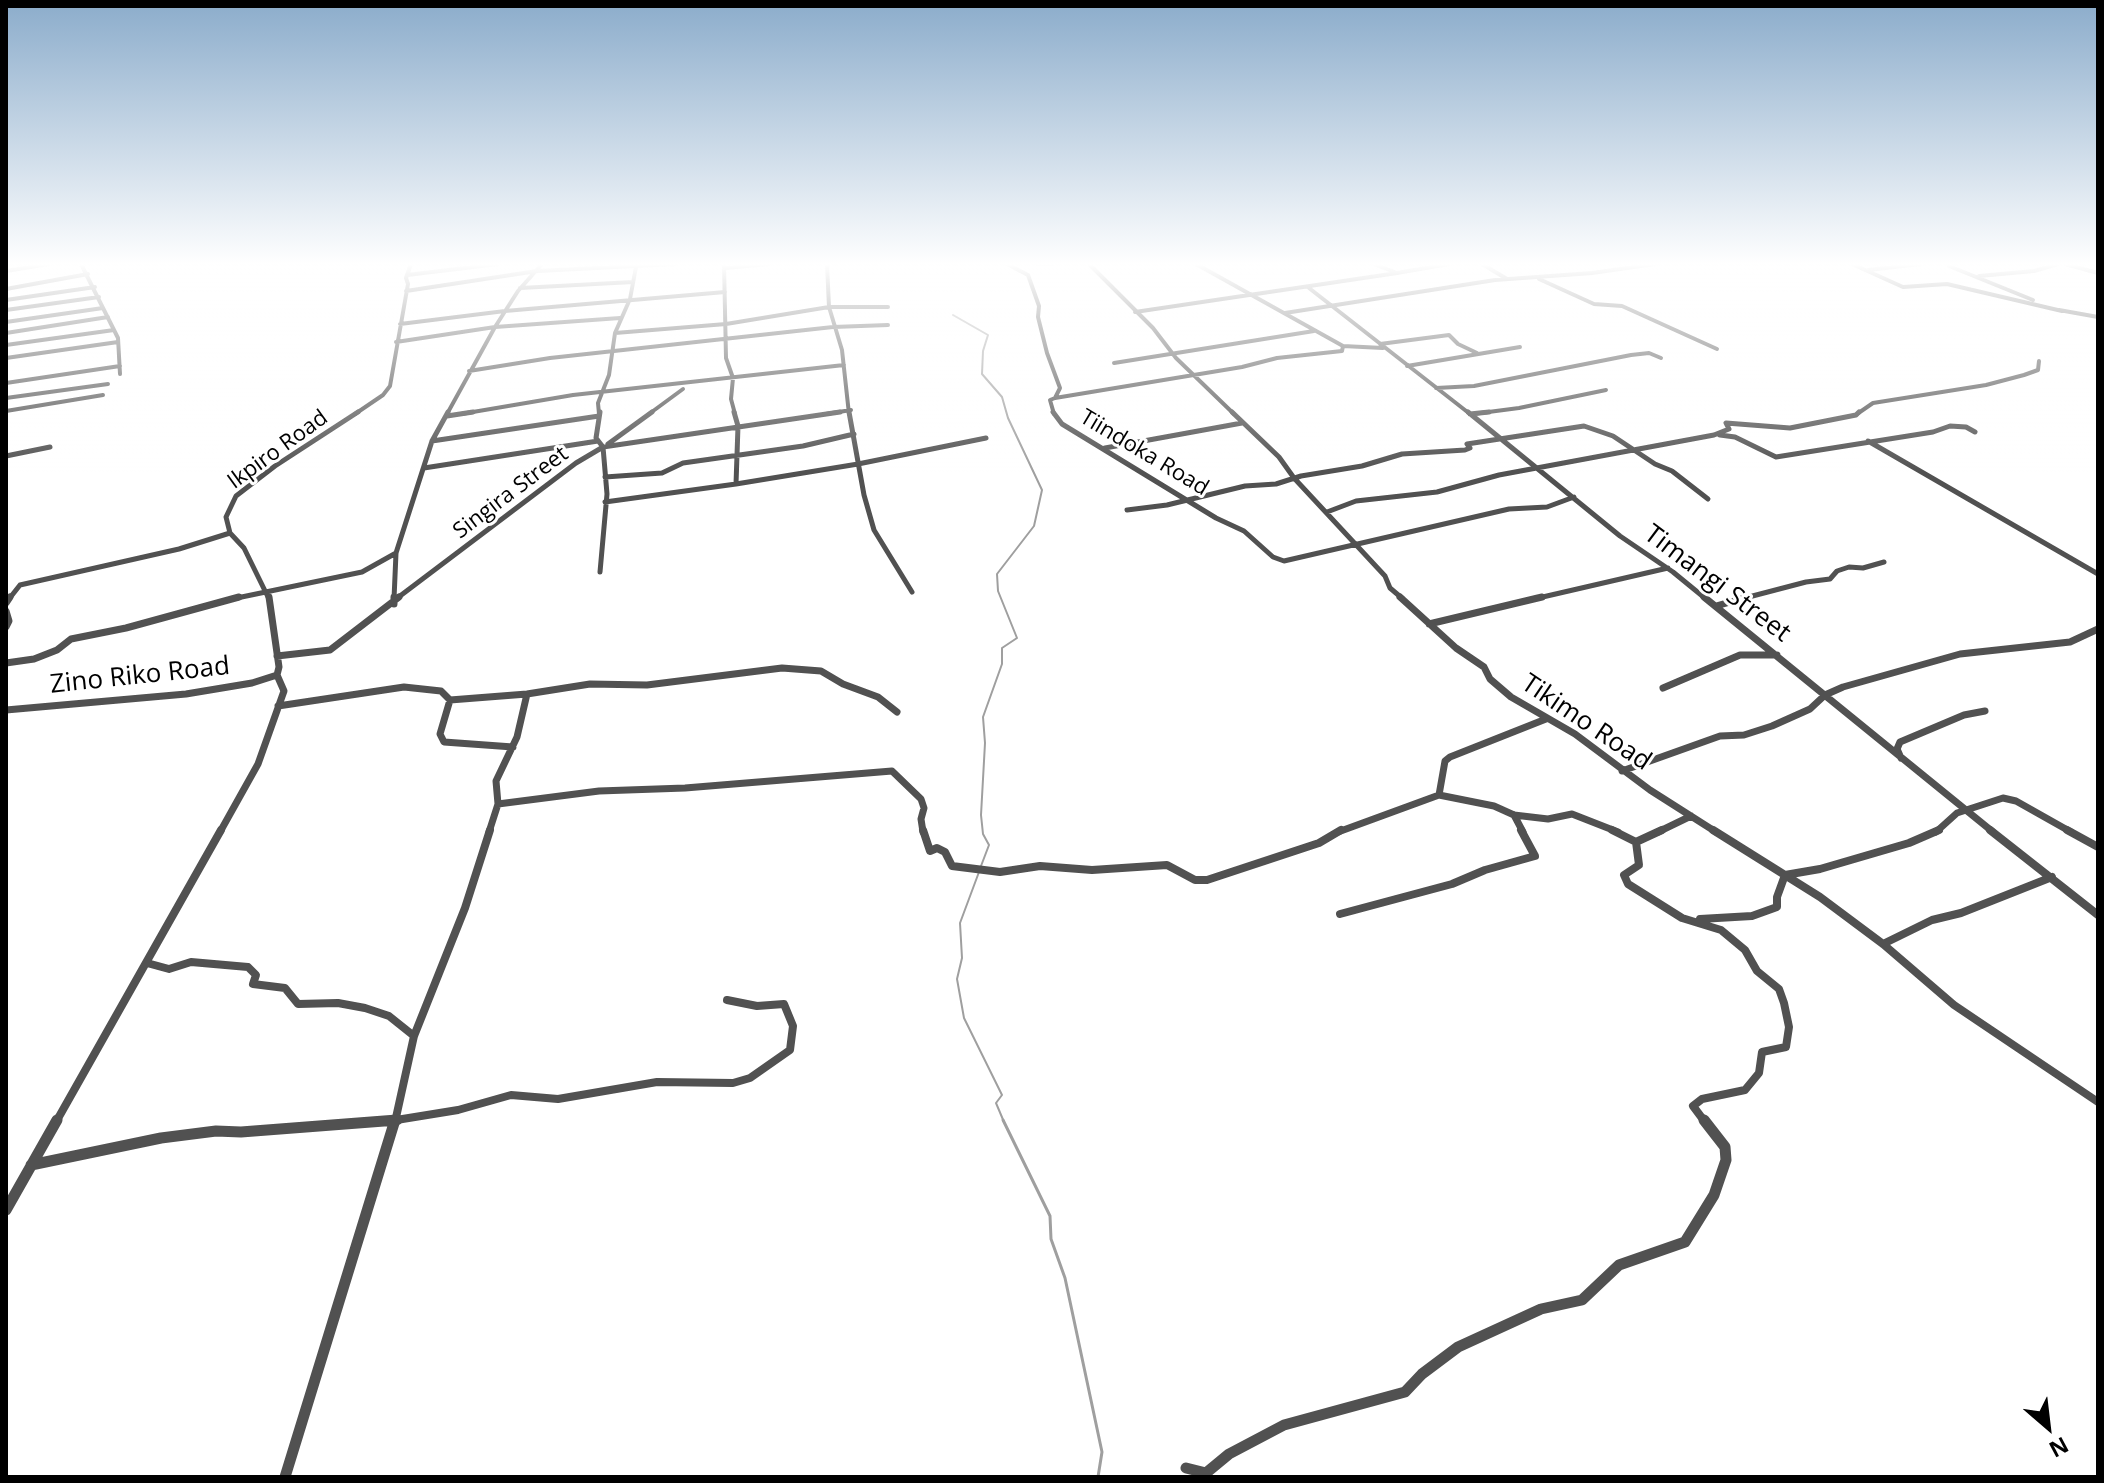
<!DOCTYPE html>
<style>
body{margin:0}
#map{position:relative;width:2104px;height:1483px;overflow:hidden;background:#fff;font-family:"Open Sans",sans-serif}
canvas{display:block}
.frame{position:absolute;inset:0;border:8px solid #000;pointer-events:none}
.north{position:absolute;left:2008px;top:1387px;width:80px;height:80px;-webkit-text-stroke:6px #fff;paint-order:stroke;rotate:152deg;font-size:22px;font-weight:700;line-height:32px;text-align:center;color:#000}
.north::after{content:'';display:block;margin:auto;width:28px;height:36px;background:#000;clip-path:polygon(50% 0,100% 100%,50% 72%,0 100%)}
</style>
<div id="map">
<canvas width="2104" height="1483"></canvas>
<div class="frame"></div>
<div class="north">N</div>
</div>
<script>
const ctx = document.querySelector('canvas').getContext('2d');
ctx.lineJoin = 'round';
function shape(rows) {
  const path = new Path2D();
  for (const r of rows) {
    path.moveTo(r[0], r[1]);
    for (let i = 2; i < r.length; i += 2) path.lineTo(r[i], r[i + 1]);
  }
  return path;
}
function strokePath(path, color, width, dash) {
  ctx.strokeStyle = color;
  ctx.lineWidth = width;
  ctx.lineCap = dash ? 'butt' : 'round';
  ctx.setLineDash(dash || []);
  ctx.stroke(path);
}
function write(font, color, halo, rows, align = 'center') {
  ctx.font = font + ' "Open Sans",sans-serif';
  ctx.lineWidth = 6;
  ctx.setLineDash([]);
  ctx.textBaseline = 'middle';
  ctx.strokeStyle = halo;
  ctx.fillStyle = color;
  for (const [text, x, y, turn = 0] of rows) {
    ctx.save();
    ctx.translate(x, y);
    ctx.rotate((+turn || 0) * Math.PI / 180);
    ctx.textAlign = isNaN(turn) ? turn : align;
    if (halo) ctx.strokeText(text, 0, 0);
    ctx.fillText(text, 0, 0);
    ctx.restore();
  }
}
strokePath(shape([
 [953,315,988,335,983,351,982,374,1002,397,1008,418,1042,490,1034,526,997,574,998,591,1017,638,1002,648,1002,664,983,717,985,743,981,815,983,834,989,845,981,866],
 [979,872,960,923,962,958,957,979,964,1018,1002,1095,996,1103,1004,1122]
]), '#9f9f9f', 2);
strokePath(shape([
 [1003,1120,1050,1216,1051,1239,1065,1278,1102,1452,1098,1477]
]), '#9f9f9f', 3);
strokePath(shape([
 [81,264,118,338,120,374],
 [724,264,726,358,733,378,731,399,735,414],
 [827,264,829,307,842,350,849,414],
 [1007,264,1028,275,1039,306,1038,317,1047,353,1060,388,1055,398,1050,400,1054,414],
 [1037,264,1053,264],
 [1089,264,1153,328,1176,358,1234,414],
 [1196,264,1343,346,1383,348],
 [1482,264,1507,279],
 [1852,264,1903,287,1947,284,2062,311],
 [2065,264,2098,273],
 [1949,266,2033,300],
 [726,268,768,264],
 [1868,270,1921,264],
 [6,271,49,264],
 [1397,273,1449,264],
 [407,275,498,264],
 [1979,276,2034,271,2058,264],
 [1539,279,1594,304,1622,306,1717,349],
 [520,288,633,282],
 [1309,288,1470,414],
 [6,289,88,274],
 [406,291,537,271,675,264],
 [6,300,95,287],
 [6,310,99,297],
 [2059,310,2098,317],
 [1135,312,1397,273,1374,264],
 [1285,313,1495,280,1592,273,1655,264],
 [6,322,103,308],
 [400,324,505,311,725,292],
 [6,333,108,317],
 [615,333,726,324,829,307,888,307],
 [396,342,495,327,620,318],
 [1380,344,1449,335,1458,344,1477,353],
 [6,345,114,330],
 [6,358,118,342],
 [1114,363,1314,331],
 [1407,366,1520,347],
 [469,371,550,358,833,327,888,325],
 [6,383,120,366],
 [1436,388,1474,386,1631,355,1649,353,1661,358],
 [6,398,108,384],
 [1055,398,1242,367,1277,358,1342,351,1343,346],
 [6,411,103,395],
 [355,414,383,395,390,386,408,284,406,278,411,264],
 [447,414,495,327,518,291,542,264],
 [461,414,573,395,844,365],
 [599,414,598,403,609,375,615,333,630,299,636,267],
 [649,414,683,389],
 [826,414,851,410],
 [1473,414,1519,408,1606,390],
 [1857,414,1873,403,1986,385,2024,375,2038,370,2039,361]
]), '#515151', 4);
strokePath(shape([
 [734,412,738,426,736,484,858,464,986,438],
 [849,412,864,495,874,530,912,592],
 [1053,412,1062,424,1216,518,1244,531,1273,557,1284,561,1509,509,1547,507,1574,497],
 [1232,412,1279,457,1294,478,1385,576,1390,588,1403,599],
 [1468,412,1620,536,1673,572,1706,599],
 [1470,414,1489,412],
 [447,416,473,412],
 [1720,435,1735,437,1776,457,1933,432,1950,426,1966,427,1975,432],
 [432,441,599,416],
 [1868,441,2098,574],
 [608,444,652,412],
 [603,447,840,412],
 [1105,448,1242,423],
 [6,456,50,447],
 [424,468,598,441],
 [605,477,662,473,683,463,803,446,854,434],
 [605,502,736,484],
 [1127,510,1167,505,1245,486,1276,484,1301,476,1362,466,1402,454,1465,450,1470,448,1467,444,1584,426,1613,436,1655,464,1672,471,1708,499],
 [1327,512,1356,501,1437,492,1499,475,1714,435,1729,429,1726,423,1790,428,1856,415,1859,412],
 [600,572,607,494,603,447],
 [9,599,20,585,179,549,230,533],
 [232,599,362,572,396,553],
 [269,599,244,548,230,533,226,517,236,496,275,466,358,412],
 [394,599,396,553,432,441,448,412],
 [396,599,576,463,603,447,596,438,600,412],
 [1534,599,1668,568],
 [1741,599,1806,582,1830,579,1837,571,1849,567,1863,568,1884,562]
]), '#515151', 5);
strokePath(shape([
 [269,597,279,667,277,675],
 [1400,597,1456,648,1484,667,1490,679,1511,697,1575,734,1650,790,1716,832],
 [1704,597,1993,832],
 [6,603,10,597],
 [394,604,394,597],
 [1716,606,1748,597],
 [6,611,9,621,6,627],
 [1429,624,1542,597],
 [277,656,330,650,399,597],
 [6,663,34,659,57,650,71,639,126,628,239,597],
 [1663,688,1740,655,1777,655],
 [450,700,440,734,444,742,513,747],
 [278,706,404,687,441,691,450,700,527,694,590,684,647,685,782,668,821,671,843,684,878,697,897,712],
 [6,710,186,694,252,683,277,675],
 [1901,758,1897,749,1900,742,1964,715,1985,711],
 [1622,771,1720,736,1744,735,1772,726,1810,709,1825,695,1843,687,1960,654,2070,642,2098,629],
 [1439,795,1445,761,1450,757,1546,719],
 [498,804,599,791,685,788,892,771,921,799,924,808,921,819,923,832],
 [1514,815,1523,832],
 [220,832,258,764,284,691,277,675],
 [489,832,498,804,496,781,517,737,527,694],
 [1338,832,1439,795,1494,806,1514,815,1548,819,1572,814,1618,832],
 [1658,832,1691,816],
 [1936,832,1957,813,2003,798,2016,801,2071,832]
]), '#515151', 7);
strokePath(shape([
 [923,830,930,851,937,848,945,852,952,866,1000,872,1040,866,1092,870,1167,865,1195,880,1207,880,1319,843,1341,830],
 [1612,830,1636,842,1639,865,1624,875,1628,884,1682,918,1721,930,1745,950,1757,971,1779,989,1784,1003,1789,1027,1786,1047,1762,1052,1759,1073,1745,1090,1702,1099,1693,1106,1705,1122],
 [1713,830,1820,897,1883,944,1954,1005,2098,1102],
 [1990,830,2098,915],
 [2067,830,2098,847],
 [1636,842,1662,830],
 [1340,914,1452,884,1485,870,1535,856,1521,830],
 [1700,919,1752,916,1777,907,1777,897,1785,875,1820,869,1909,843,1939,830],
 [1883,944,1932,920,1961,913,2052,877],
 [147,963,169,969,191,962,248,967,256,975,253,984,285,988,298,1004,338,1003,365,1008,389,1016,414,1036],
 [56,1122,221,830],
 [384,1122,458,1110,511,1095,558,1099,657,1082,733,1083,750,1078,790,1050,793,1026,784,1004,757,1006,727,1000],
 [395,1122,414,1036,465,908,490,830]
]), '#515151', 8);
strokePath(shape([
 [31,1165,161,1138,216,1131,241,1132,397,1120],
 [6,1210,57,1120],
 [1186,1468,1206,1473,1229,1454,1284,1425,1405,1392,1422,1374,1458,1347,1541,1309,1582,1300,1619,1265,1685,1242,1714,1195,1726,1160,1725,1147,1704,1120],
 [285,1477,395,1120]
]), '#515151', 11);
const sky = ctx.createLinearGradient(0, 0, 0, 472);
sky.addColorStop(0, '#8baccb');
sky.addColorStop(0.56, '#fff');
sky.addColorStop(1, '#ffffff00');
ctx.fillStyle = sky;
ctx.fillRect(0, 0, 2104, 472);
write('22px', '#000', '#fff', [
 ["Ikpiro Road",278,450,-36],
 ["Tiindoka Road",1144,453,31],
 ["Singira Street",511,493,-37]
]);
write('26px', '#000', '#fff', [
 ["Timangi Street",1717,584,37],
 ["Zino Riko Road",140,676,-6],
 ["Tikimo Road",1586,723,34]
]);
</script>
